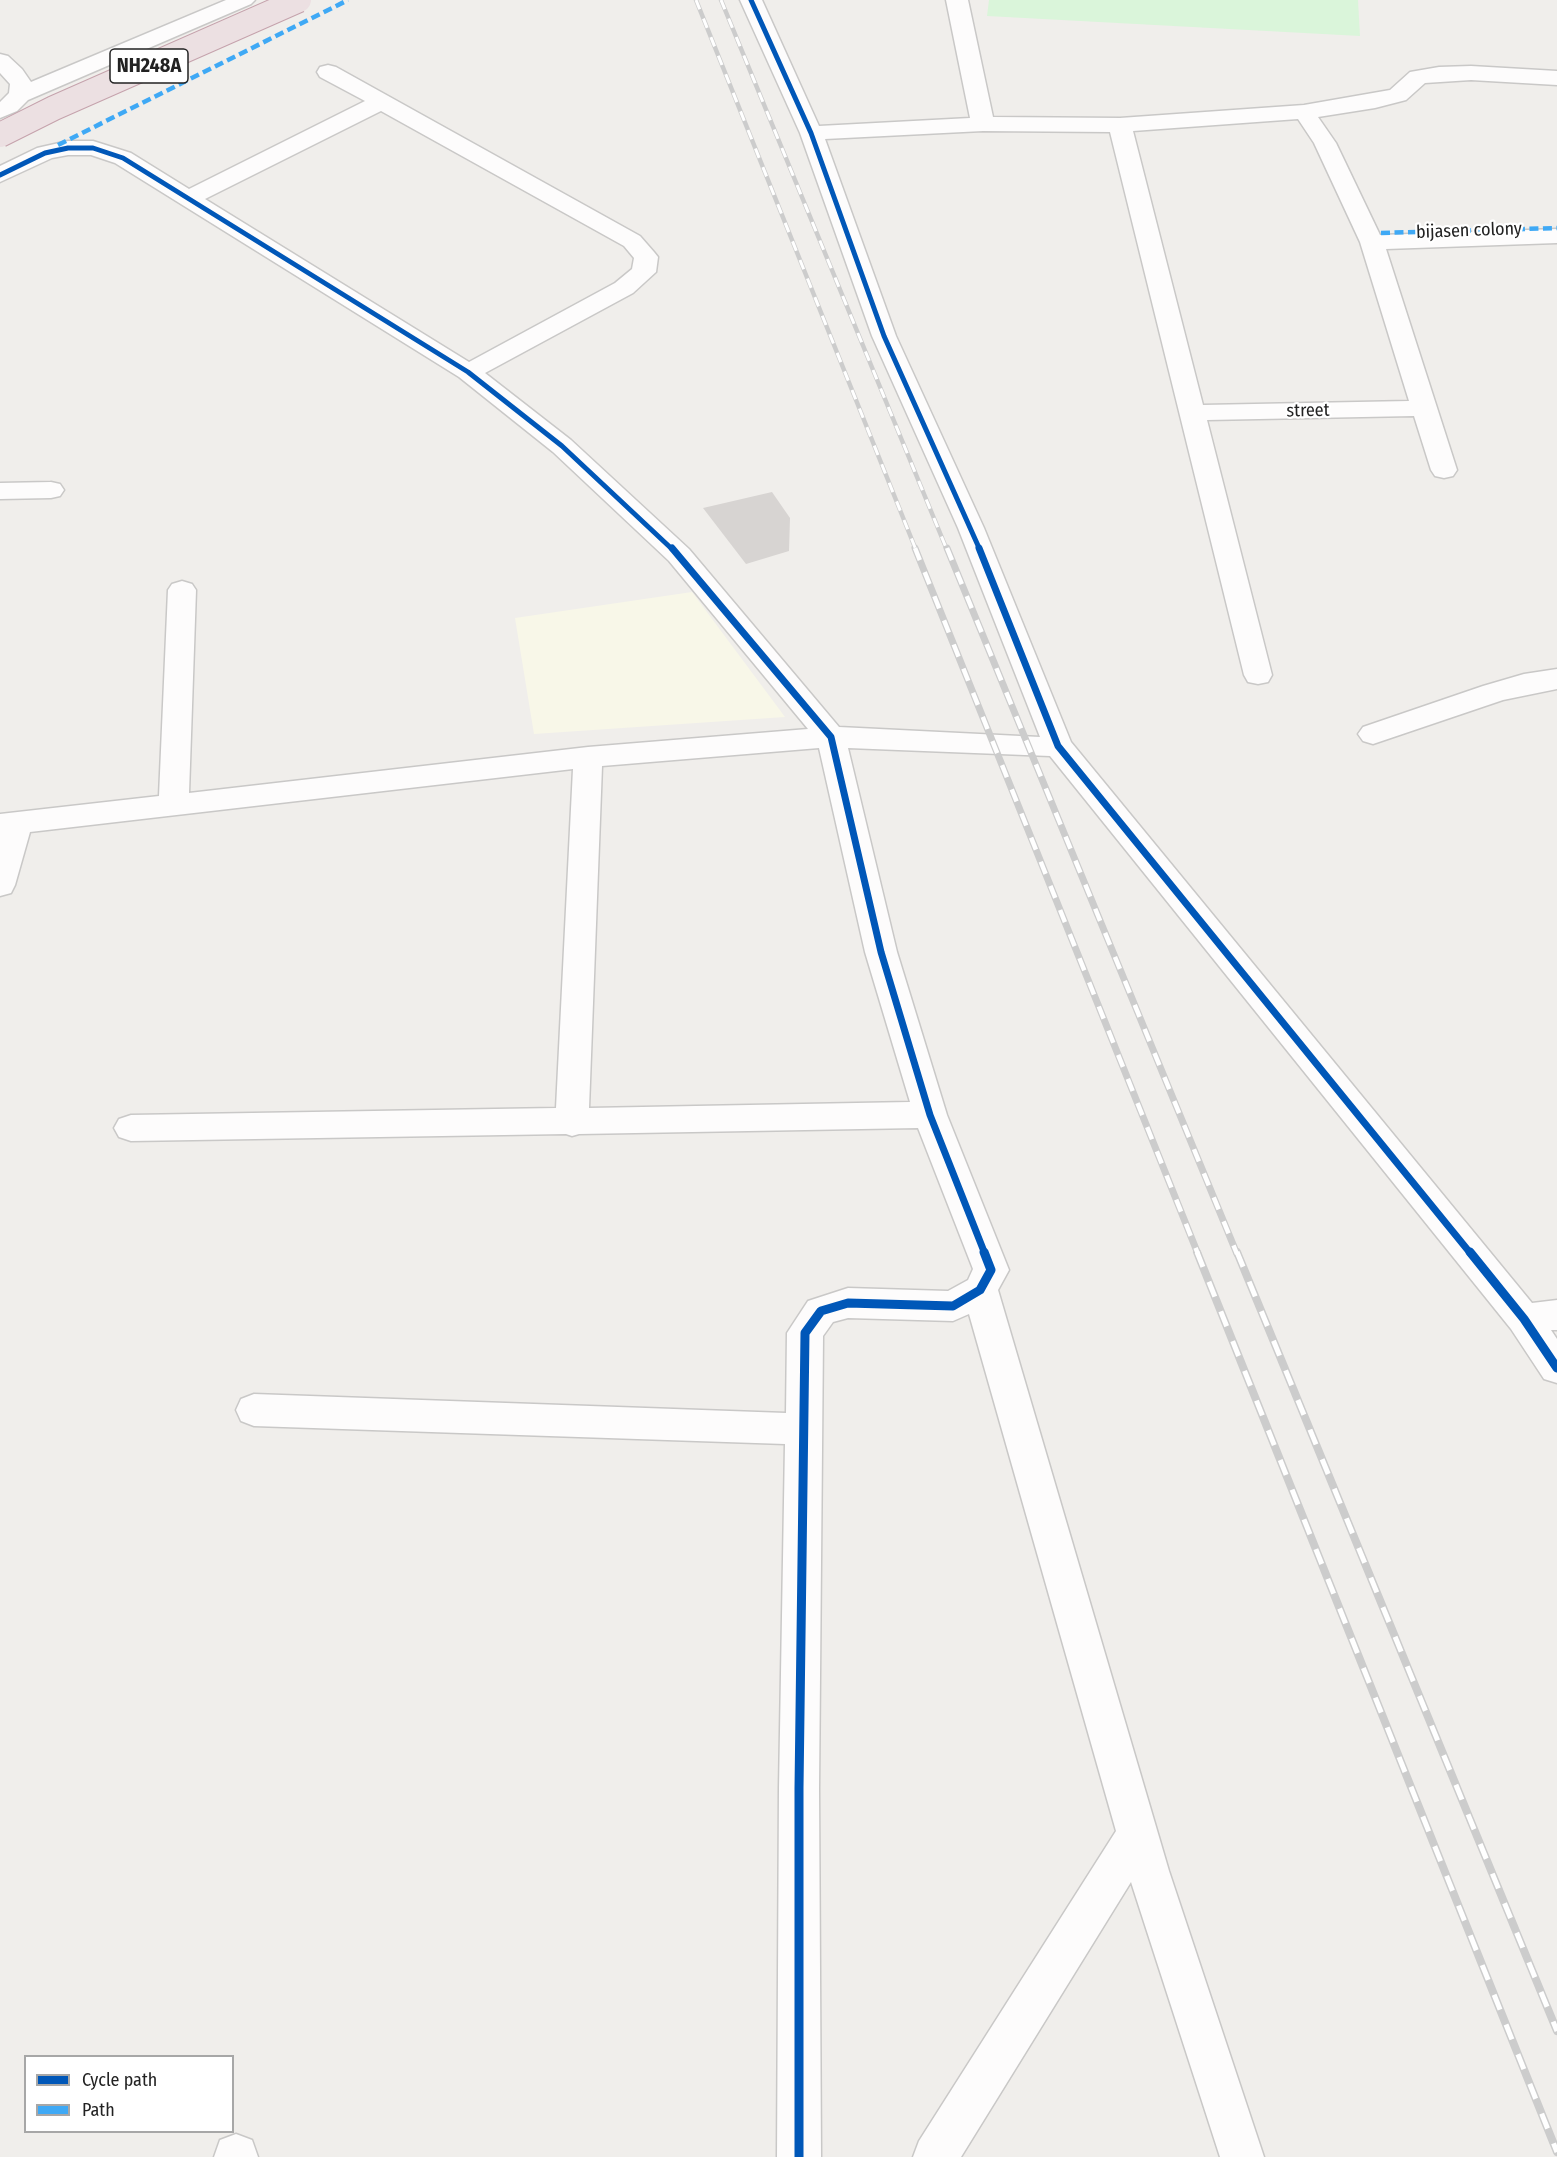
<!DOCTYPE html>
<style>
body{margin:0}
#map{position:relative;width:1557px;height:2157px;overflow:hidden;background:#f0eeeb;font-family:"Fira Sans Condensed",sans-serif}
canvas{display:block}
.legend{position:absolute;left:24px;top:2055px;width:210px;height:78px;box-sizing:border-box;background:#fff;border:2px solid #a7a7a7;margin:0;padding:8px 10px;list-style:none;font-size:18px;color:#222}
.legend li{display:flex;align-items:center;gap:12px;height:30px}
.legend b{width:30px;border:2px solid #a7a7a7}
</style>
<div id="map">
<canvas width="1557" height="2157"></canvas>
<ul class="legend">
<li><b style="height:8px;background:#0057b8"></b>Cycle path</li>
<li><b style="height:8px;background:#3fa9f5"></b>Path</li>
</ul>
</div>
<script>
const ctx = document.querySelector('canvas').getContext('2d');
ctx.lineJoin = 'round';
function fillPath(path, color) {
  ctx.fillStyle = color;
  ctx.fill(path, 'evenodd');
}
function shape(rows) {
  const path = new Path2D();
  for (const r of rows) {
    path.moveTo(r[0], r[1]);
    for (let i = 2; i < r.length; i += 2) path.lineTo(r[i], r[i + 1]);
  }
  return path;
}
function strokePath(path, color, width, dash) {
  ctx.strokeStyle = color;
  ctx.lineWidth = width;
  ctx.lineCap = dash ? 'butt' : 'round';
  ctx.setLineDash(dash || []);
  ctx.stroke(path);
}
function write(font, color, halo, rows, align = 'center') {
  ctx.font = font + ' "Fira Sans Condensed",sans-serif';
  ctx.lineWidth = 4.5;
  ctx.setLineDash([]);
  ctx.textBaseline = 'middle';
  ctx.strokeStyle = halo;
  ctx.fillStyle = color;
  for (const [text, x, y, turn = 0] of rows) {
    ctx.save();
    ctx.translate(x, y);
    ctx.rotate((+turn || 0) * Math.PI / 180);
    ctx.textAlign = isNaN(turn) ? turn : align;
    if (halo) ctx.strokeText(text, 0, 0);
    ctx.fillText(text, 0, 0);
    ctx.restore();
  }
}
fillPath(shape([
 [692,592,785,717,534,734,515,618]
]), '#f8f7e8');
fillPath(shape([
 [989,0,1358,0,1360,36,987,16]
]), '#daf5da');
fillPath(shape([
 [772,492,790,518,789,551,746,564,703,508]
]), '#d7d4d2');
const street = shape([
 [226,0,255,0,251,4,28,100,17,111,0,118,0,102,9,93,10,84,0,73,0,54,8,56,22,69,31,82,226,0],
 [740,0,762,0,819,126,970,118,946,0,968,0,993,117,1120,118,1304,105,1390,90,1410,72,1439,67,1471,66,1557,71,1557,85,1471,80,1425,83,1406,100,1375,108,1318,117,1336,143,1380,235,1557,229,1557,243,1386,249,1457,470,1453,476,1444,478,1435,476,1431,470,1414,416,1207,420,1272,675,1268,682,1258,684,1248,682,1244,675,1110,132,983,131,825,139,896,336,984,528,1071,742,1532,1303,1557,1300,1557,1330,1551,1330,1557,1339,1557,1383,1544,1379,1511,1329,1050,756,848,748,897,952,947,1115,1009,1270,998,1290,1169,1871,1264,2157,1220,2157,1131,1882,961,2157,913,2157,919,2141,1116,1831,969,1314,953,1321,848,1318,833,1322,823,1336,819,1788,821,2157,777,2157,779,1788,785,1444,254,1426,241,1421,236,1410,241,1399,254,1394,786,1413,787,1333,808,1301,848,1288,948,1291,968,1280,973,1269,918,1128,579,1134,572,1136,566,1134,131,1141,119,1137,114,1128,119,1119,131,1115,556,1108,573,769,30,832,15,885,11,893,0,896,0,814,159,796,168,590,172,584,182,581,192,584,196,590,189,793,588,747,808,729,669,561,553,452,459,377,115,163,91,155,68,155,52,158,0,182,0,166,37,148,68,141,93,141,131,153,189,189,365,101,320,77,317,72,320,67,328,65,336,67,640,236,654,252,658,257,656,272,633,293,485,373,571,440,689,549,839,727,1040,737,958,528,872,336,800,133,740,0],
 [381,111,624,246,634,258,632,269,615,283,469,362,205,199,381,111],
 [1298,119,1314,143,1360,242,1409,401,1203,405,1133,131,1298,119],
 [819,748,865,952,910,1102,589,1108,602,766,819,748],
 [51,482,60,484,64,490,60,496,51,498,0,499,0,483,51,482],
 [1557,669,1557,689,1503,700,1373,744,1363,741,1358,734,1363,727,1483,686,1524,674,1557,669],
 [236,2134,252,2140,258,2157,214,2157,220,2140,236,2134]
]);
strokePath(street, '#c9c8c7', 3);
fillPath(street, '#fdfcfc');
const railFar2 = shape([
 [696,0,916,550],
 [721,0,947,550]
]);
const railFar1 = shape([
 [915,548,1198,1254],
 [947,548,1237,1254]
]);
const rail = shape([
 [1197,1252,1557,2152],
 [1237,1252,1557,2031]
]);
strokePath(railFar2, '#ccc', 4.5);
strokePath(railFar1, '#ccc', 7);
strokePath(rail, '#ccc', 8);
strokePath(railFar2, '#fff', 3, [10]);
strokePath(railFar1, '#fff', 4.5, [13]);
strokePath(rail, '#fff', 5, [16]);
const highwayBridge = shape([
 [0,135,54,108,299,0]
]);
strokePath(highwayBridge, '#c5a2ac', 26, []);
strokePath(highwayBridge, '#ece0e2', 24);
strokePath(shape([
 [58,145,348,0],
 [1381,233,1557,228]
]), '#3fa9f5', 4.5, [9, 4.5]);
strokePath(shape([
 [751,0,811,133,884,336,980,550],
 [0,175,45,153,68,148,93,148,123,158,468,372,562,446,673,550]
]), '#0057b8', 5);
strokePath(shape([
 [672,548,831,737,881,952,930,1115,985,1254],
 [979,548,1058,746,1471,1254]
]), '#0057b8', 7);
strokePath(shape([
 [1470,1252,1524,1319,1557,1368],
 [799,2157,799,1788,805,1333,821,1311,848,1303,953,1306,980,1290,991,1270,984,1252]
]), '#0057b8', 9);
write('18px', '#222', '#fff', [
 ["bijasen colony",1469,231,-2],
 ["street",1308,411,-1]
]);
for (const [x, y, w] of [
 [149,66,78]
]) {
  const box = new Path2D();
  box.roundRect(x - w / 2, y - 17, w, 34, 4.5);
  ctx.fillStyle = '#fff';
  ctx.fill(box);
  strokePath(box, '#222', 1.5);
}
write('bold 20px', '#222', null, [
 ["NH248A",149,66]
]);
</script>
